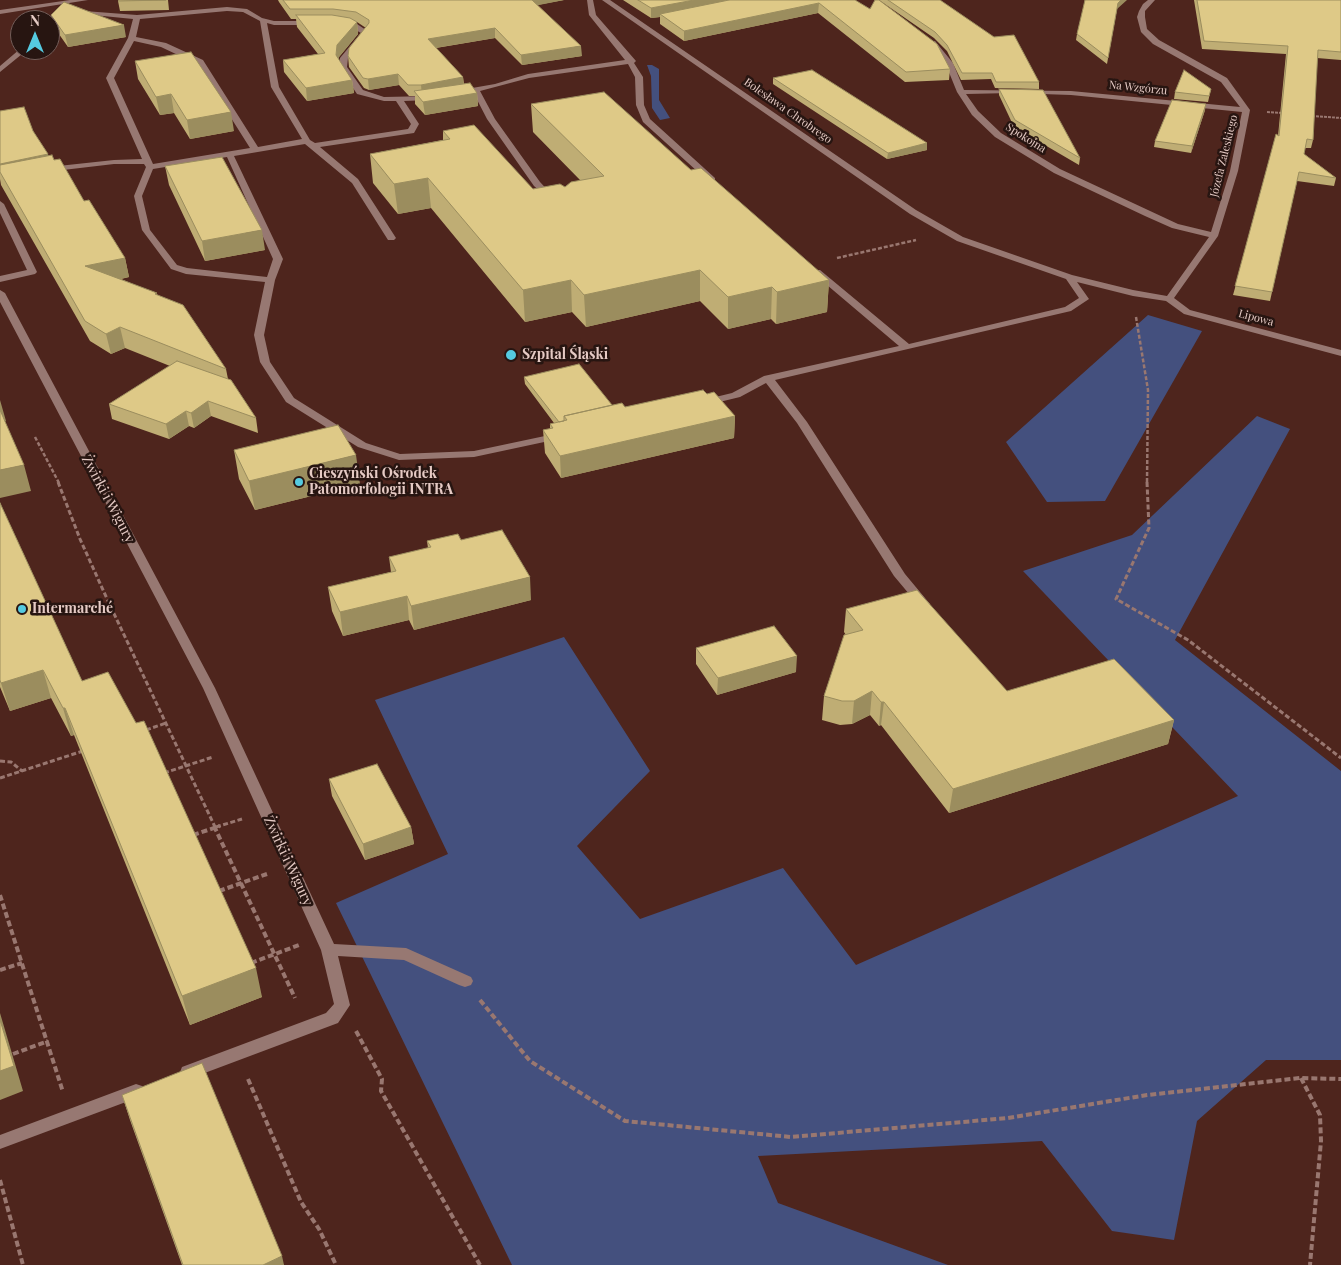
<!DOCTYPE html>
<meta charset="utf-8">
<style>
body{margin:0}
#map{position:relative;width:1341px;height:1265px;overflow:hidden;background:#4e251d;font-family:"Playfair Display",serif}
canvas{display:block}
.north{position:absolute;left:10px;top:10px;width:50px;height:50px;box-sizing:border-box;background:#271511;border:1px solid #735d59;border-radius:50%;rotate:0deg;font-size:14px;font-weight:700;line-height:20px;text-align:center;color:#e5cac4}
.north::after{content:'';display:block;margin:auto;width:18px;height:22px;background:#55cae0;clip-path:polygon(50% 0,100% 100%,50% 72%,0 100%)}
</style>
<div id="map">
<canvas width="1341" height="1265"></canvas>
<div class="north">N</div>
</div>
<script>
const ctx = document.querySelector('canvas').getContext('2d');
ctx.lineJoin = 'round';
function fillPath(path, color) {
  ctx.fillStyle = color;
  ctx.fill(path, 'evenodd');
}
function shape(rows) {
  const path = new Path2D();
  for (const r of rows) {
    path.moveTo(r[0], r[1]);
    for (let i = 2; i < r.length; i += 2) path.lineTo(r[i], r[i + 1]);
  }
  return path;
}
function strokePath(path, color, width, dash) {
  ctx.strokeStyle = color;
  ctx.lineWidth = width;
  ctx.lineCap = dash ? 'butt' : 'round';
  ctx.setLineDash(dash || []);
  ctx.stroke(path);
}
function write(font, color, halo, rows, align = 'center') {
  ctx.font = font + ' "Playfair Display",serif';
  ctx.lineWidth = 5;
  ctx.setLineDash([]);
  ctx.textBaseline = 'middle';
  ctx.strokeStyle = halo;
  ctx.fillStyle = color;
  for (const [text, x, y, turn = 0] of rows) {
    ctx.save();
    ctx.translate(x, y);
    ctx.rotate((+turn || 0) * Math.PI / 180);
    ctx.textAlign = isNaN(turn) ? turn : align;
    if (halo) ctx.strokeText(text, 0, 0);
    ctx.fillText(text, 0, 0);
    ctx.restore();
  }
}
fillPath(shape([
 [647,65,652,65,659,69,659,100,670,118,660,120,652,108,651,76],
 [1148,315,1202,331,1105,501,1047,502,1006,442],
 [1257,416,1290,429,1175,640,1341,771,1341,1060,1266,1060,1197,1121,1174,1240,1112,1231,1042,1141,758,1156,778,1203,948,1265,512,1265,336,903,448,854,375,700,564,637,650,771,577,846,640,919,783,868,856,965,1238,796,1023,571,1132,535]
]), '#44507e');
strokePath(shape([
 [1267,112,1283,113],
 [1312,116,1341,118]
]), '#997770', 2, [3, 1]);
strokePath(shape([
 [837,258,916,240],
 [1136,317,1148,390,1147,483],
 [35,437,59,483]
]), '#997770', 2.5, [4, 2]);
strokePath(shape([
 [58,482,80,539,108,601,215,827],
 [1147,482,1149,528,1116,599,1188,640,1341,758],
 [146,730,166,723],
 [0,761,11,762,22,771],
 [164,773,213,757],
 [0,778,83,751],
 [216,827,242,819]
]), '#997770', 3, [5, 2.5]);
strokePath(shape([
 [214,826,295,998],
 [193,835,220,826],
 [219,891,267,874],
 [0,895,63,1092],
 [251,963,299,945],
 [0,970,22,963],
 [480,1000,530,1061,625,1121,791,1137,1008,1118,1147,1095,1300,1078,1341,1079],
 [356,1031,382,1079,381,1091,480,1265],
 [13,1054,48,1041],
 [1301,1078,1320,1115,1321,1141,1310,1265],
 [248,1079,301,1202,319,1229,336,1265],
 [0,1180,23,1265]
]), '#997770', 4, [6, 3]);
fillPath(shape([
 [70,0,88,0,0,14,0,10,70,0],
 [587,0,593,0,596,15,636,61,634,63,643,77,644,105,650,119,715,178,715,182,709,182,643,122,636,105,635,77,628,64,529,78,480,91,495,119,540,182,557,200,553,203,534,186,487,119,473,92,455,95,455,91,495,84,528,74,625,60,589,15,587,0],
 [602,0,610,0,916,210,963,237,1072,275,1133,290,1167,296,1209,237,1172,228,1145,216,1054,173,995,137,972,115,957,92,946,65,928,43,935,41,953,63,964,90,1071,91,1240,107,1221,82,1153,44,1141,32,1137,17,1139,11,1143,4,1148,0,1155,0,1145,11,1145,17,1147,29,1159,40,1227,78,1250,110,1238,171,1218,236,1174,298,1190,310,1341,350,1341,356,1184,314,1166,301,1133,296,1077,282,1089,299,1071,311,775,380,807,422,905,574,930,604,928,607,920,607,894,576,797,423,766,383,740,397,703,406,698,403,699,401,732,393,764,376,899,346,814,274,814,270,820,270,909,344,1065,307,1079,298,1066,279,957,241,910,214,602,0],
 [1012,93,1071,95,1242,112,1230,171,1211,232,1178,224,1060,169,1001,133,978,111,966,94,1012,93],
 [227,7,247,9,262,18,274,21,314,21,318,23,314,25,274,25,267,23,279,87,310,140,315,143,408,129,411,124,396,101,384,101,357,94,339,67,340,58,361,33,352,28,338,26,338,22,357,24,369,32,348,58,347,67,363,90,384,97,431,96,435,98,431,100,404,101,419,124,414,133,320,147,358,179,396,238,394,240,388,240,352,183,305,144,234,156,283,259,275,280,264,335,270,362,294,398,366,443,400,454,474,451,559,433,563,434,564,436,563,438,474,457,399,460,358,447,286,402,260,362,254,335,265,282,186,274,171,269,142,230,134,196,146,167,144,164,114,164,46,172,45,170,49,167,114,160,142,159,106,78,128,38,133,19,73,13,70,11,71,10,137,15,227,7],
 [227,11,243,12,260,21,271,87,302,139,258,147,203,60,166,43,136,37,140,19,227,11],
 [134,41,161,47,197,64,250,148,153,164,114,78,134,41],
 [227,157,273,259,267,277,187,268,177,265,150,230,142,196,153,169,227,157],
 [20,49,27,50,0,72,0,66,20,49],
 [0,201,4,204,37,272,35,274,0,282,0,276,27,270,0,213,0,201],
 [0,290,5,293,215,688,334,944,406,948,471,977,473,981,471,985,465,987,459,985,404,960,338,956,350,1005,338,1023,194,1077,188,1079,182,1077,180,1072,182,1067,326,1013,334,1004,321,950,203,688,0,302,0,290],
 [136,1084,142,1086,144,1091,142,1096,0,1149,0,1135,136,1084]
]), '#977872');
fillPath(shape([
 [168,0,169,10,120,11,118,1],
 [278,0,564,0,537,5,582,56,522,65,495,38,436,48,463,77,464,84,477,93,478,106,425,115,415,104,415,96,409,96,399,85,369,90,364,88,349,67,348,56,366,28,357,22,358,34,339,57,338,59,352,80,354,93,307,101,284,72,283,60,318,54,297,27,296,19,291,19,279,2],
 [623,0,855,0,950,69,949,80,905,82,818,13,684,41,660,24,660,17,651,18],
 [879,0,940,0,1039,82,1039,89,995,88,991,79,961,80,947,51,934,38],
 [1194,0,1341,0,1341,60,1317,58,1313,140,1311,148,1305,148,1304,154,1336,178,1334,186,1297,181,1270,301,1233,295,1278,136,1286,54,1202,49],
 [1117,9,1107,64,1076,40,1077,34],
 [51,15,126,37,68,47,54,27],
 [135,61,234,131,190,139,174,113,160,115,138,79],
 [773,78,927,143,927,150,887,159,773,84],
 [999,89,1080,158,1079,165,1014,127,999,95],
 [1211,89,1208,102,1174,99,1175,92],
 [531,104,691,170,829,280,827,312,776,324,771,319,728,329,700,301,586,327,572,312,525,322,431,208,398,214,373,183,370,154,443,140,443,131,533,189,565,187,580,180,533,132],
 [1205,110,1191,153,1154,147,1155,141],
 [0,111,33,131,48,156,84,201,125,258,129,277,121,279,158,295,226,369,228,379,256,418,258,433,211,416,194,428,189,426,169,439,112,419,109,404,170,366,125,348,111,354,90,341,1,185,0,179],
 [165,166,265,250,205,261,169,185],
 [524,377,612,405,625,407,707,394,735,416,734,438,561,478,545,453,543,430,550,429,550,424,554,423,525,384],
 [234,450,360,484,255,510,239,479],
 [0,503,82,681,262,997,190,1025,74,735,71,736,51,698,10,711,0,687],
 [461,540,531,600,414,630,409,620,343,636,332,611,328,587,391,572,389,557,428,548,427,541],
 [846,609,1007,691,1174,720,1168,744,949,813,881,725,879,726,870,715,852,724,840,725,822,720,824,696,846,635,844,632],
 [696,648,796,672,717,695,696,664],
 [329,779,411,827,414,844,365,860,332,796],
 [122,1095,284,1265,182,1265,130,1120]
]), '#bfad74');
fillPath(shape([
 [528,0,564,0,529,7],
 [694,0,744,0,660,14,660,17,651,18,651,8],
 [1121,0,1127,0,1117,9,1107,64,1118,3],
 [819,3,818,13,684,41,684,31],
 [357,22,358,34,339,57,337,67,336,55,337,45],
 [124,25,126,37,68,47,65,35],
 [495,28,495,38,429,49,428,39],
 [581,46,582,56,522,65,521,55],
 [398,74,399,85,369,90,368,79],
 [463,77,464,88,422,96,421,85],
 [352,80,354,93,307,101,306,88],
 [477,93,478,106,425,115,423,102],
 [171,94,174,113,160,115,156,97],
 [1206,104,1205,110,1191,153,1192,146],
 [231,112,234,131,190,139,187,120],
 [927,143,927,150,887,159,888,153],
 [48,154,51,165,0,172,0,164],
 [428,178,431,208,398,214,394,184],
 [262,230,265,250,205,261,202,241],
 [125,258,129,277,89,286,85,266],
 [700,270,700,301,586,327,584,295],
 [571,280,572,312,525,322,523,290],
 [829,280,827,312,776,324,777,292],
 [772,287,771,319,728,329,728,297],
 [120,327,125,348,111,354,106,334],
 [0,400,6,421,2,422,0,416],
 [208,401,211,416,194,428,191,413],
 [186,411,189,426,169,439,166,424],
 [735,416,734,438,561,478,560,456],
 [356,455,360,484,255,510,249,481],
 [24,465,31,491,0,498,0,470],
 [530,577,531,600,414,630,411,606],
 [407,596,409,620,343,636,340,612],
 [797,656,796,672,717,695,718,678],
 [43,670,51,698,10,711,1,683],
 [872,691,870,715,852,724,854,701],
 [881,702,884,702,881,725,879,726],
 [63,708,65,708,74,735,71,736],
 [1174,720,1168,744,949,813,953,789],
 [411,827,414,844,365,860,363,844],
 [256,968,262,997,190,1025,182,996],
 [0,1013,23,1091,0,1100],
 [282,1256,284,1265,263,1265]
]), '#9b8d5e');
const building = shape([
 [119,0,166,0,118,1,119,0],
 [283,0,532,0,581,46,521,55,495,28,428,39,463,77,421,85,408,85,398,74,368,79,363,78,348,56,349,48,369,23,369,20,356,12,333,9,290,9,283,0],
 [638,0,694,0,651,8,638,0],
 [729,0,855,0,870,9,875,0,879,0,937,44,950,69,906,72,819,3,684,31,660,14,729,0],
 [888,0,940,0,994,37,1014,35,1039,82,996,82,992,73,962,73,947,45,935,32,888,0],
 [1085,0,1121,0,1118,3,1108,58,1077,34,1085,0],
 [1197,0,1341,0,1341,52,1318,50,1313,140,1307,139,1304,154,1336,178,1299,172,1272,292,1235,286,1276,134,1279,136,1288,46,1204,41,1197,0],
 [64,2,124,25,65,35,51,15,64,2],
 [296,15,332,15,350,18,357,22,337,45,336,55,352,80,306,88,283,60,325,53,296,15],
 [191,52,231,112,187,120,171,94,156,97,135,61,191,52],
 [812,70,927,143,888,153,773,78,812,70],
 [1184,70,1211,89,1209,96,1175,92,1184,70],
 [470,83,477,93,423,102,414,91,470,83],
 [999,89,1043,90,1080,158,1015,120,999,89],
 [604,92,691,170,701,168,829,280,777,292,772,287,728,297,700,270,584,295,571,280,523,290,428,178,394,184,370,154,450,139,443,131,474,125,533,189,560,184,565,187,571,182,604,176,531,104,604,92],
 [1172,100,1206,104,1192,146,1155,141,1172,100],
 [24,107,33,131,48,154,0,164,0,111,24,107],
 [52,155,54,160,60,159,84,201,89,200,125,258,85,266,157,293,155,294,183,305,226,369,120,327,106,334,85,321,0,172,0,165,52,155],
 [222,157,262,230,202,241,165,166,222,157],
 [177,361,231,380,256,418,208,401,191,413,186,411,166,424,109,404,177,361],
 [579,364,612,405,564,416,564,421,559,422,524,377,579,364],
 [703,390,707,394,714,392,735,416,560,456,543,430,553,428,550,424,567,420,564,416,622,403,625,407,703,390],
 [0,410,24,465,0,470,0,410],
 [338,425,356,455,249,481,234,450,338,425],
 [0,503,82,681,108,672,136,723,144,721,256,968,182,996,65,708,63,708,43,670,1,683,0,680,0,503],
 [502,530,530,577,411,606,407,596,340,612,328,587,396,571,389,557,431,547,427,541,458,534,461,540,502,530],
 [917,590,1007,691,1114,659,1174,720,953,789,884,702,881,702,872,691,854,701,842,701,824,696,844,635,863,630,846,609,917,590],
 [774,626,797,656,718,678,696,648,774,626],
 [377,764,411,827,363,844,329,779,377,764],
 [0,1020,14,1066,0,1071,0,1020],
 [202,1063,282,1256,263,1265,183,1265,122,1095,202,1063]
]);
fillPath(building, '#dec987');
strokePath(building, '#9b8d5e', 1);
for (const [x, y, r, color] of [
 [511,355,6,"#55cae0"],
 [299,482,5,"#55cae0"],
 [22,609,5,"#55cae0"]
]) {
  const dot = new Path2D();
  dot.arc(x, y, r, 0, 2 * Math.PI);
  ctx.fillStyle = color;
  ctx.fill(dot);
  strokePath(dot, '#271511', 2);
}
write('11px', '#e5cac4', '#271511', [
 ["Na Wzgórzu",1138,88,6],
 ["Bolesława Chrobrego",788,111,35],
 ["Spokojna",1026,138,32],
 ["Józefa Zaleskiego",1224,156,-76],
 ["Lipowa",1256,318,15]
]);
write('bold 14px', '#e5cac4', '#271511', [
 ["Szpital Śląski",522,355],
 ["Cieszyński Ośrodek",309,474],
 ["Patomorfologii INTRA",309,490],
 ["Intermarché",32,609]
], 'left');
write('14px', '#e5cac4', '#271511', [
 ["Żwirki i Wigury",108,499,62],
 ["Żwirki i Wigury",288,861,65]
]);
</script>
